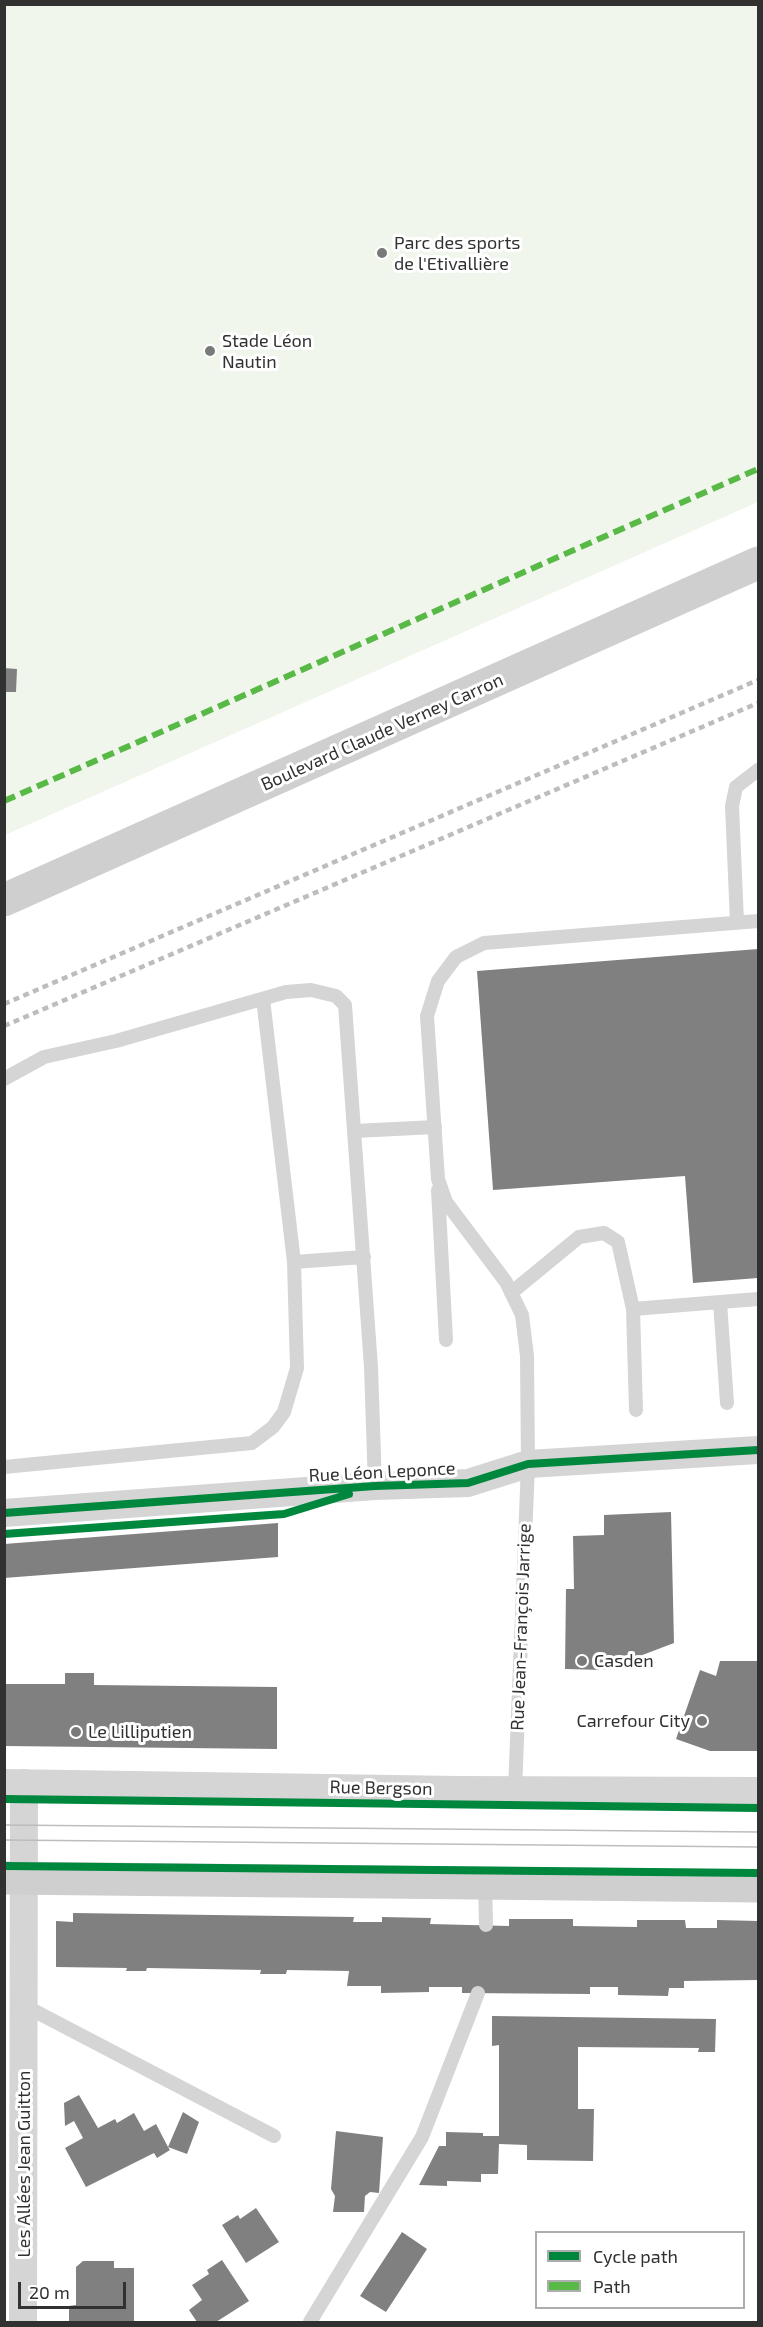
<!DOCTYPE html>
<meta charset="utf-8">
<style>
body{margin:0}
#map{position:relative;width:763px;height:2327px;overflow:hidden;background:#fff;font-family:"Exo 2",sans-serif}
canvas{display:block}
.frame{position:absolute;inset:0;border:6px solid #313131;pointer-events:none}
.legend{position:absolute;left:535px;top:2231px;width:210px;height:78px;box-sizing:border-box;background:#fff;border:2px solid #adadad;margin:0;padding:8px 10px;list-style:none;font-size:18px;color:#313131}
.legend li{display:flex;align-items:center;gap:12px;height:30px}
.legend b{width:30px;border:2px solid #adadad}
.scale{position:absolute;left:18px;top:2282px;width:108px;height:27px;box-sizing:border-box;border:3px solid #313131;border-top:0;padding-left:8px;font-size:18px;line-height:21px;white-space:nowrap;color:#313131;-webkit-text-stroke:4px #fff;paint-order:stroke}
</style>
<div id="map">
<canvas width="763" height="2327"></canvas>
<div class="frame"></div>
<ul class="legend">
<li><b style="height:8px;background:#00873e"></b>Cycle path</li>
<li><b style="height:8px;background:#58b947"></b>Path</li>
</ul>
<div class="scale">20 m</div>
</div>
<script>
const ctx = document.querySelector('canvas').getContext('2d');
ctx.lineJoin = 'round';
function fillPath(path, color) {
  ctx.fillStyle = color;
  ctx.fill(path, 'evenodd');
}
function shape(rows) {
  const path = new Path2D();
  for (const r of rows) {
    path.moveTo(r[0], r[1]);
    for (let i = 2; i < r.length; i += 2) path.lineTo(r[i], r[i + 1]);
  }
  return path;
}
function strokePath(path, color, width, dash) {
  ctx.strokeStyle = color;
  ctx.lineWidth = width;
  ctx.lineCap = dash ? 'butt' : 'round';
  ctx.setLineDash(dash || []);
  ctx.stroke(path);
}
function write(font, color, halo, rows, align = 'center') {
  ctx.font = font + ' "Exo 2",sans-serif';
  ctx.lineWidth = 6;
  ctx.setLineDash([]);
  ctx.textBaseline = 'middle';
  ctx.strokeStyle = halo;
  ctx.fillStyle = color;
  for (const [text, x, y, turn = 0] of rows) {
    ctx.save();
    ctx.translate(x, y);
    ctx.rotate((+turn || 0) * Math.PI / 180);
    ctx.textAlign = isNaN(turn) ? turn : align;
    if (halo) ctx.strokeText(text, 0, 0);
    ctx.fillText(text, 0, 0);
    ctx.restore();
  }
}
fillPath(shape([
 [5,5,758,5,758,502,5,835]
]), '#f1f6ed');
fillPath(shape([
 [4,668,17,669,16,692,4,692],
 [758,949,758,1278,693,1283,685,1176,493,1190,477,971],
 [671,1512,674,1643,603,1670,565,1669,566,1589,574,1589,573,1536,604,1535,604,1515],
 [278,1523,278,1557,4,1578,4,1544],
 [720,1661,758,1661,758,1751,710,1751,676,1739,700,1670,716,1676],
 [65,1673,94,1673,94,1685,277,1687,277,1749,4,1746,4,1684,65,1684],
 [73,1913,354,1917,353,1922,382,1922,382,1917,431,1918,430,1924,509,1926,509,1919,573,1919,573,1926,637,1927,637,1920,685,1920,686,1928,717,1928,717,1920,758,1921,758,1980,684,1981,684,1988,669,1988,668,1996,618,1995,618,1987,590,1987,590,1994,462,1993,462,1987,429,1987,429,1992,381,1993,381,1986,347,1986,349,1971,287,1970,286,1974,260,1974,261,1970,147,1968,146,1971,126,1971,127,1968,56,1967,56,1921,73,1922],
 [492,2016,716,2019,715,2052,698,2052,699,2048,578,2047,578,2109,594,2109,593,2161,527,2160,527,2145,499,2144,498,2174,481,2174,481,2182,447,2181,447,2186,419,2185,439,2146,446,2146,446,2132,483,2133,483,2136,499,2136,499,2045,492,2046],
 [79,2095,98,2128,115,2119,117,2123,134,2113,144,2131,156,2124,168,2147,183,2112,199,2122,187,2154,168,2147,170,2150,157,2158,154,2153,86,2187,65,2148,83,2138,74,2121,65,2126,64,2103],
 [336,2131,383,2137,379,2193,370,2192,365,2196,364,2212,333,2212,335,2196,331,2189],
 [256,2208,279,2242,246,2263,222,2225,238,2215,240,2219],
 [402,2232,427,2249,386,2312,360,2296],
 [222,2260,249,2301,216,2322,197,2322,189,2310,202,2300,192,2285,209,2274,207,2270],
 [83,2261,114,2261,114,2268,134,2268,134,2322,69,2322,69,2306,76,2305,76,2267]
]), '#808080');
strokePath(shape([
 [737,922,732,806,736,787,758,770],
 [4,1079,44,1057,116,1041,286,992,311,990,336,996,345,1005,371,1367,375,1486],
 [355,1131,435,1127],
 [438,1190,446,1340],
 [294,1262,364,1257],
 [511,1293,579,1237,604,1233,618,1242,633,1309,758,1299],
 [720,1302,727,1403],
 [633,1309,636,1410],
 [4,1467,252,1443,273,1427,284,1412,297,1368,294,1262,263,999],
 [515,1790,528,1464,527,1356,522,1315,506,1282,446,1202,438,1179,427,1016,438,981,456,957,484,943,758,921],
 [485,1884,486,1925],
 [25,2006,274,2136],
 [310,2322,422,2137,478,1993]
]), '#d5d5d5', 14);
strokePath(shape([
 [4,1513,375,1486,468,1483,528,1464,758,1450],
 [4,1783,457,1790,758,1791],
 [23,2322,24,1783]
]), '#d5d5d5', 28);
strokePath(shape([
 [4,900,758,563],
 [4,1878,758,1886]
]), '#cfcfcf', 33);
strokePath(shape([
 [4,1825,758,1832],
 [4,1840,758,1847]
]), '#bdbdbd', 1.5);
strokePath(shape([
 [4,1004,758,680],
 [4,1026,758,703]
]), '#bdbdbd', 4.5, [6, 4.5]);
strokePath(shape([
 [4,801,758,469]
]), '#58b947', 6, [12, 6]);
strokePath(shape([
 [4,1513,375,1486,468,1483,528,1464,758,1450],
 [4,1534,284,1514,349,1494],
 [4,1799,758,1808],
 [4,1866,758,1873]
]), '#00873e', 8);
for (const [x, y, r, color] of [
 [382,253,6,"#797979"],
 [210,351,6,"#797979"],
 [582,1661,6,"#797979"],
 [702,1721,6,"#797979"],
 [76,1732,6,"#797979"]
]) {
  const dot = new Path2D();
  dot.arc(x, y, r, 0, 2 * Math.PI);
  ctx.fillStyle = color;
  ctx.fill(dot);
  strokePath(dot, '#fff', 2);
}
write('18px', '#313131', '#fff', [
 ["Parc des sports",394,243],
 ["de l'Etivallière",394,264],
 ["Stade Léon",222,341],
 ["Nautin",222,362],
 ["Casden",594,1661],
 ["Carrefour City",690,1721,"right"],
 ["Le Lilliputien",88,1732]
], 'left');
write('18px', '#313131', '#fff', [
 ["Boulevard Claude Verney Carron",382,732,-24],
 ["Rue Léon Leponce",382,1472,-3],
 ["Rue Jean-François Jarrige",521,1627,-88],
 ["Rue Bergson",381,1788,1],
 ["Les Allées Jean Guitton",24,2164,-90]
]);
</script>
